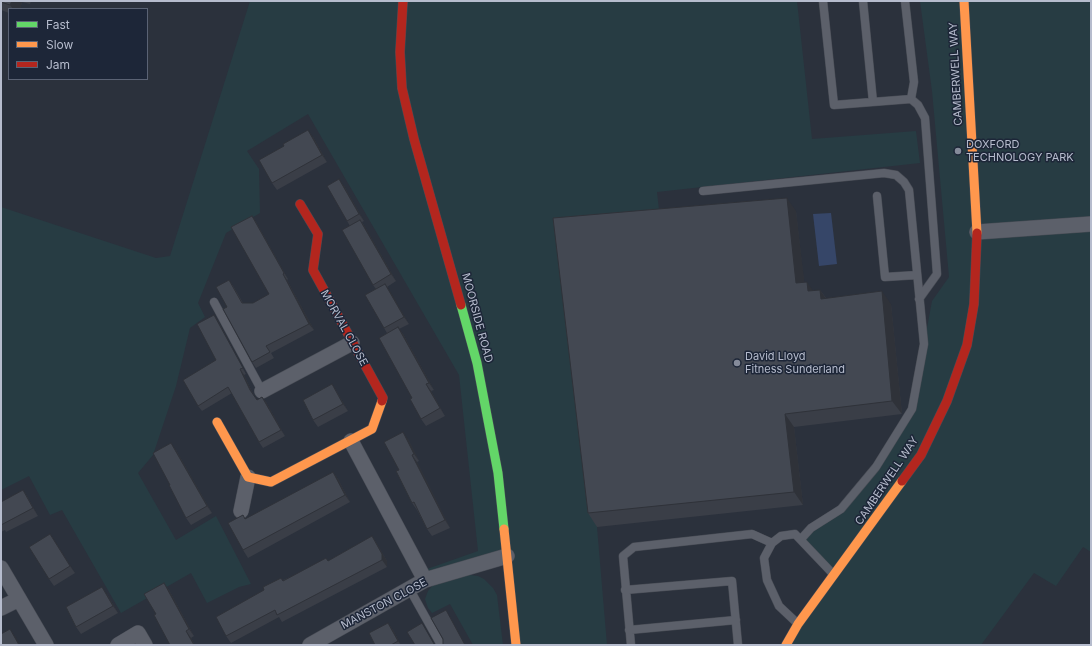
<!DOCTYPE html>
<style>
body{margin:0}
#map{position:relative;width:1092px;height:646px;overflow:hidden;background:#2b313c;font-family:Inter,sans-serif}
canvas{display:block}
.frame{position:absolute;inset:0;border:2px solid #b6bccd;pointer-events:none}
.legend{position:absolute;left:8px;top:8px;width:140px;height:72px;box-sizing:border-box;background:#1d2638;border:1px solid #5a6274;margin:0;padding:5px 7px;list-style:none;font-size:12px;color:#b6bccd}
.legend li{display:flex;align-items:center;gap:8px;height:20px}
.legend b{width:20px;border:1px solid #5a6274}
</style>
<div id="map">
<canvas width="1092" height="646"></canvas>
<div class="frame"></div>
<ul class="legend">
<li><b style="height:5px;background:#63d668"></b>Fast</li>
<li><b style="height:5px;background:#ff974d"></b>Slow</li>
<li><b style="height:5px;background:#b3261e"></b>Jam</li>
</ul>
</div>
<script>
const ctx = document.querySelector('canvas').getContext('2d');
ctx.lineJoin = 'round';
function fillPath(path, color) {
  ctx.fillStyle = color;
  ctx.fill(path, 'evenodd');
}
function shape(rows) {
  const path = new Path2D();
  for (const r of rows) {
    path.moveTo(r[0], r[1]);
    for (let i = 2; i < r.length; i += 2) path.lineTo(r[i], r[i + 1]);
  }
  return path;
}
function strokePath(path, color, width, dash) {
  ctx.strokeStyle = color;
  ctx.lineWidth = width;
  ctx.lineCap = dash ? 'butt' : 'round';
  ctx.setLineDash(dash || []);
  ctx.stroke(path);
}
function write(font, color, halo, rows, align = 'center') {
  ctx.font = font + ' Inter,sans-serif';
  ctx.lineWidth = 3;
  ctx.setLineDash([]);
  ctx.textBaseline = 'middle';
  ctx.strokeStyle = halo;
  ctx.fillStyle = color;
  for (const [text, x, y, turn = 0] of rows) {
    ctx.save();
    ctx.translate(x, y);
    ctx.rotate((+turn || 0) * Math.PI / 180);
    ctx.textAlign = isNaN(turn) ? turn : align;
    if (halo) ctx.strokeText(text, 0, 0);
    ctx.fillText(text, 0, 0);
    ctx.restore();
  }
}
fillPath(shape([
 [250,1,797,1,812,139,916,131,920,163,657,192,660,219,562,232,597,527,607,645,516,645,507,556,432,578,427,569,478,551,459,375,308,114,247,151,259,169,260,213,226,233,198,303,205,317,190,328,176,386,153,455,138,473,176,540,216,516,251,584,239,587,207,603,191,573,121,613,62,510,50,515,29,476,1,490,1,207,156,258,170,256],
 [920,1,1091,1,1091,552,1083,547,1056,586,1034,573,981,645,786,645,834,576,801,539,841,509,876,467,912,409,932,301,949,277,932,91],
 [470,575,478,576,484,579,493,588,497,595,503,645,473,645,450,604,432,613,428,608,425,599,428,591,432,586,454,578]
]), '#273c43');
fillPath(shape([
 [831,213,837,264,819,266,813,214]
]), '#364668');
const lane = shape([
 [823,1,834,105,911,99,918,105,925,118,937,274,919,299],
 [863,1,873,102],
 [905,1,914,82,911,99],
 [703,191,884,173,896,175,904,182,909,190,924,344,912,409,876,467,841,509,811,528,801,539],
 [877,196,885,277,917,275],
 [214,302,262,391],
 [409,588,441,645],
 [625,590,732,581,738,645],
 [797,623,779,606,767,580,764,558,772,543,781,536,795,534,834,575],
 [629,630,736,620],
 [631,645,623,556,634,547,752,534,772,543]
]);
const street = shape([
 [977,232,1091,224],
 [262,391,352,343],
 [351,441,425,580],
 [241,511,248,477],
 [1,568,46,645],
 [1,608,19,599],
 [118,645,138,633,145,645],
 [310,645,425,580,507,556]
]);
const fast = shape([
 [461,305,477,363,498,473,504,529]
]);
const slow = shape([
 [964,1,977,233],
 [217,422,248,477,271,482,372,429,382,401],
 [504,529,516,645],
 [786,645,798,624,902,481]
]);
const jam = shape([
 [403,1,400,52,402,88,414,139,461,305],
 [300,204,318,234,313,270,383,398,382,401],
 [902,481,921,455,947,401,967,345,974,304,977,233]
]);
strokePath(lane, '#484c55', 9);
strokePath(street, '#484c55', 16);
strokePath(fast, '#484c55', 10);
strokePath(slow, '#484c55', 10);
strokePath(jam, '#484c55', 10);
strokePath(lane, '#5c606a', 8);
strokePath(street, '#5c606a', 15);
strokePath(fast, '#63d668', 9);
strokePath(slow, '#ff974d', 9);
strokePath(jam, '#b3261e', 9);
fillPath(shape([
 [1,1,31,1,30,4,22,2,20,9,9,9,9,13,1,10],
 [313,137,327,162,277,190,272,183],
 [344,186,364,221,362,222,396,281,387,287,409,324,399,329,403,334,434,390,431,391,445,416,426,426,421,419,412,398,387,333,384,328,376,289,373,285,350,226,347,221],
 [796,211,804,282,813,291,820,290,826,298,891,304,902,414,794,427,803,505,597,527,588,513],
 [252,216,256,222,288,279,287,280,314,330,271,353,274,358,256,368,252,362,227,307,229,280,233,286,243,303,253,303,269,294],
 [214,315,218,321,246,374,244,375,254,396,257,400,262,397,266,402,285,436,263,448,259,442,232,393,202,411,198,406,216,360],
 [332,384,337,392,348,411,318,427,313,420],
 [408,439,419,461,417,462,450,528,432,536,427,529,417,510,412,503,399,470],
 [176,450,212,513,191,525,186,518,170,485],
 [333,472,338,479,350,502,248,558,243,550],
 [23,490,28,498,38,516,6,532,5,530,1,532,1,502],
 [50,534,75,573,54,586,49,579],
 [372,536,377,544,387,561,387,567,282,622,279,617,231,643,226,636,264,590,283,580,328,561],
 [164,583,169,590,194,636,191,638,195,645,169,645,170,645],
 [107,594,118,613,81,634,76,627],
 [388,623,393,630,401,645,375,645]
]), '#3a3e47');
fillPath(shape([
 [12,1,22,1,22,2,20,9,13,9,10,5],
 [308,130,313,137,327,162,322,155],
 [339,179,344,186,364,221,359,214],
 [787,198,796,211,806,296,796,283],
 [252,216,256,222,288,279,284,273],
 [360,220,365,227,396,281,391,274],
 [283,274,287,280,314,330,309,324],
 [807,282,816,295,808,291],
 [385,284,390,291,409,324,404,317],
 [820,290,829,303,821,299],
 [882,291,891,304,902,414,892,401],
 [214,315,218,321,246,374,243,368],
 [398,327,403,334,434,390,429,383],
 [240,369,244,375,254,396,260,405,250,390],
 [332,384,337,392,348,411,343,404],
 [426,384,431,391,445,416,440,408],
 [262,397,266,402,285,436,281,430],
 [785,414,794,427,803,505,794,492],
 [403,432,408,439,419,461,414,454],
 [171,443,176,450,212,513,207,506],
 [412,455,417,462,450,528,445,520],
 [333,472,338,479,350,502,345,495],
 [23,490,28,498,38,516,33,508],
 [50,534,55,541,75,573,70,566],
 [372,536,377,544,387,561,387,567,382,560],
 [164,583,169,590,194,636,189,629],
 [102,587,107,594,118,613,113,606],
 [388,623,393,630,401,645,398,641],
 [10,629,15,636,20,645,19,645],
 [186,631,191,638,195,645,194,645]
]), '#2f3239');
const building = shape([
 [1,1,12,1,10,5,1,2,1,1],
 [308,130,322,155,272,183,259,160,284,146,283,144,308,130],
 [339,179,359,214,347,221,327,186,339,179],
 [787,198,796,283,807,282,808,291,820,290,821,299,882,291,892,401,785,414,794,492,588,513,553,218,787,198],
 [252,216,284,273,283,274,309,324,266,346,270,352,252,362,223,309,227,307,216,287,229,280,242,303,253,303,269,294,231,227,252,216],
 [360,220,391,274,373,285,342,230,360,220],
 [385,284,404,317,384,328,365,295,385,284],
 [214,315,243,368,240,369,250,390,257,400,262,397,281,430,259,442,228,387,198,406,183,380,216,360,197,324,214,315],
 [398,327,429,383,426,384,440,408,421,419,410,399,412,398,379,338,398,327],
 [332,384,343,404,313,420,303,400,332,384],
 [403,432,414,454,412,455,445,520,427,529,414,502,412,503,396,471,399,470,384,442,403,432],
 [171,443,207,506,186,518,169,485,170,485,153,453,171,443],
 [333,472,345,495,243,550,228,523,243,515,245,519,333,472],
 [23,490,33,508,1,525,1,502,23,490],
 [50,534,70,566,49,579,29,547,50,534],
 [372,536,382,554,382,560,277,615,275,610,226,636,216,617,264,590,263,587,281,578,283,581,326,558,328,561,372,536],
 [164,583,189,629,186,631,194,645,169,645,170,645,154,615,156,614,144,594,164,583],
 [102,587,113,606,76,627,66,607,102,587],
 [446,610,465,645,442,645,443,644,443,639,431,618,446,610],
 [388,623,398,641,391,645,375,645,369,633,388,623],
 [422,623,434,644,435,645,415,645,407,632,422,623],
 [10,629,19,645,1,645,1,634,10,629]
]);
fillPath(building, '#434852');
strokePath(building, '#2f3239', 1);
for (const [x, y, r, color] of [
 [958,151,4,"#858b9a"],
 [737,363,4,"#858b9a"]
]) {
  const dot = new Path2D();
  dot.arc(x, y, r, 0, 2 * Math.PI);
  ctx.fillStyle = color;
  ctx.fill(dot);
  strokePath(dot, '#1d2638', 1.5);
}
write('11px', '#b6bccd', '#1d2638', [
 ["CAMBERWELL WAY",956,74,-93],
 ["MOORSIDE ROAD",477,318,75],
 ["MORVAL CLOSE",344,328,61],
 ["CAMBERWELL WAY",887,481,-56],
 ["MANSTON CLOSE",384,604,-28]
]);
write('11px', '#b6bccd', '#1d2638', [
 ["DOXFORD",966,145],
 ["TECHNOLOGY PARK",966,158],
 ["David Lloyd",745,357],
 ["Fitness Sunderland",745,370]
], 'left');
</script>
